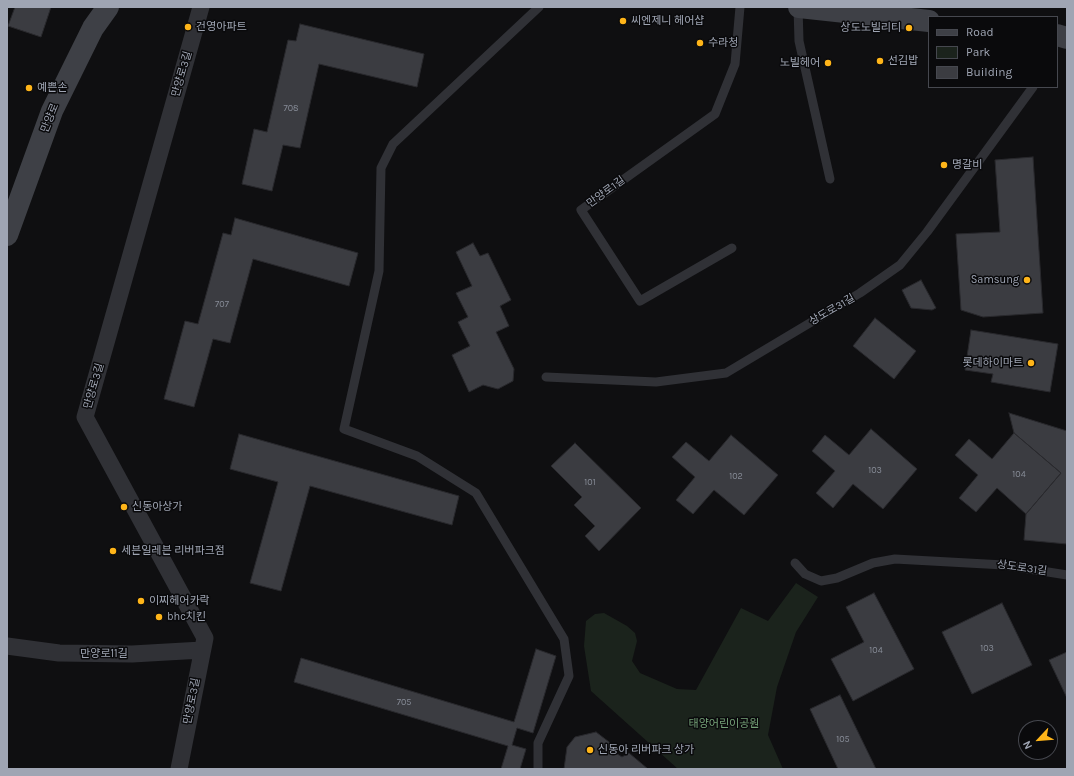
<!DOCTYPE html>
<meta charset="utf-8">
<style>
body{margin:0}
#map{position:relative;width:1074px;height:776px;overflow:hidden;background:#0f0f11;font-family:Karla,sans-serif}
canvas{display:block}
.frame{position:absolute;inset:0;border:8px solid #9fa5b3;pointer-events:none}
.legend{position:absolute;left:928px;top:16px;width:130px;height:72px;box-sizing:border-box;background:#0a0a0c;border:1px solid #46484f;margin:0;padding:5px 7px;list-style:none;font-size:12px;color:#9fa5b3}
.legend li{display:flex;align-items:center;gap:8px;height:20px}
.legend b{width:20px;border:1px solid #46484f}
.north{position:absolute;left:1018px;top:720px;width:40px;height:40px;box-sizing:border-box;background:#0a0a0c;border:1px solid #46484f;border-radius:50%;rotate:244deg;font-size:11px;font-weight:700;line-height:16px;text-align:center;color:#9fa5b3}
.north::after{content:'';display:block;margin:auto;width:14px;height:18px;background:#ffb519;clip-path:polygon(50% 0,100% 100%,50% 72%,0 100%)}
</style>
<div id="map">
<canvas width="1074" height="776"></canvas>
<div class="frame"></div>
<ul class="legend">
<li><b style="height:5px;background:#3e4046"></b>Road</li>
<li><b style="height:11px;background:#1b231c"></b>Park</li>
<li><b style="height:11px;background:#3b3c41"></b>Building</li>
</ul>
<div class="north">N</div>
</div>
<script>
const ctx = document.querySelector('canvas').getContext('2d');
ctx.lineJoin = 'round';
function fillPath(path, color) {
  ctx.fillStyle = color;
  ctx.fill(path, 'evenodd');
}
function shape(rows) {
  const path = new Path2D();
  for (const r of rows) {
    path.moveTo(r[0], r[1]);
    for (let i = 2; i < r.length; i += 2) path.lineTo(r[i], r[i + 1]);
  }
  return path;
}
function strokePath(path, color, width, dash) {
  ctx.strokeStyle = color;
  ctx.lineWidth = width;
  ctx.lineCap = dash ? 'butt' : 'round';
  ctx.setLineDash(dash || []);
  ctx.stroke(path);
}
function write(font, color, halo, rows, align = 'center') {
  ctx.font = font + ' Karla,"Noto Sans KR",sans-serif';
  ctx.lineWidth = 3;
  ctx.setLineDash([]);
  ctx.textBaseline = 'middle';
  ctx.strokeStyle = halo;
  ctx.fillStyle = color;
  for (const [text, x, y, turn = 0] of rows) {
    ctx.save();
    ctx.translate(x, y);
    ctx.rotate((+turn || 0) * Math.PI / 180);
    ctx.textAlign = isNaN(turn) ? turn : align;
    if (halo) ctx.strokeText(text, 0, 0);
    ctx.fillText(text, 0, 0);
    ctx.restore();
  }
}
fillPath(shape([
 [796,583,818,597,796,632,777,687,768,735,783,769,678,769,591,691,584,646,586,621,595,614,604,613,627,626,635,633,637,641,632,661,640,673,677,689,696,690,741,608,768,621]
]), '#1b231c');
const building = shape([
 [15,7,51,7,41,37,8,26,15,7],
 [300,24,424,54,417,87,319,64,300,148,283,145,272,191,242,184,254,129,267,132,288,40,296,41,300,24],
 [1033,157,1043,313,983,317,961,310,956,234,1000,232,995,160,1033,157],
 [235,218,358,253,349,286,253,259,230,343,213,339,194,407,164,399,185,321,198,324,223,233,231,235,235,218],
 [473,243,480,256,488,253,511,300,500,306,509,326,496,332,514,369,513,381,498,389,483,385,469,392,452,355,470,346,458,322,468,317,456,293,472,286,456,252,473,243],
 [921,280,936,308,932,310,911,308,902,290,921,280],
 [875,318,916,351,894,379,853,346,875,318],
 [971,330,1058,344,1050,392,991,382,993,374,965,370,971,330],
 [1009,413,1067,431,1067,544,1024,540,1026,514,1061,473,1014,433,1009,413],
 [871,429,917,469,883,509,853,484,833,508,816,493,835,471,812,451,825,435,849,455,871,429],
 [1014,433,1061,473,1026,514,997,488,976,512,959,498,978,475,955,455,969,439,992,459,1014,433],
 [239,434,459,496,452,525,310,486,281,591,250,583,278,482,230,469,239,434],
 [731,435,778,475,744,515,714,490,693,514,676,500,695,477,672,457,686,442,709,461,731,435],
 [575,443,641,508,599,551,585,536,595,526,574,505,582,497,551,466,575,443],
 [874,593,914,669,853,701,831,659,864,642,846,607,874,593],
 [1002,603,1032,665,972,694,942,632,1002,603],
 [536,649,556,656,533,733,517,728,512,745,526,749,520,769,501,769,508,746,294,682,301,658,514,722,536,649],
 [1067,652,1067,698,1049,660,1067,652],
 [840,695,876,769,838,769,810,709,840,695],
 [596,732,609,742,614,752,622,757,629,753,648,769,564,769,567,747,575,737,596,732]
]);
fillPath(building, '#3b3c41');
strokePath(building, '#29292d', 1);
strokePath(shape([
 [798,7,799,41,830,179],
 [732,248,640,301,581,210,715,114,735,64,740,7],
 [546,377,656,382,726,373,860,293,900,265,927,232,1033,87],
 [795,563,805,574,821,581,837,578,873,563,895,559,1004,565,1067,575],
 [538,769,538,743,569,676,564,639,476,493,417,456,344,429,379,271,381,168,393,144,539,7]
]), '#303136', 9);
strokePath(shape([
 [7,646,59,653,132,654,202,650],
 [179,769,205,638,85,417,201,7]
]), '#303136', 17);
strokePath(shape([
 [799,7,929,21],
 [1057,35,1067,38],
 [7,235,52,111,93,28,108,7]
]), '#3e4046', 22);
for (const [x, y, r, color] of [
 [623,21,4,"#ffb519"],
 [188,27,4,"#ffb519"],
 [909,28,4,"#ffb519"],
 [700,43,4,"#ffb519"],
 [880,61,4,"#ffb519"],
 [828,63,4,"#ffb519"],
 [29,88,4,"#ffb519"],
 [944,165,4,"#ffb519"],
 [1027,280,4,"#ffb519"],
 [1031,363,4,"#ffb519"],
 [124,507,4,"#ffb519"],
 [113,551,4,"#ffb519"],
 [141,601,4,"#ffb519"],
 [159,617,4,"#ffb519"],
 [590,750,4,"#ffb519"]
]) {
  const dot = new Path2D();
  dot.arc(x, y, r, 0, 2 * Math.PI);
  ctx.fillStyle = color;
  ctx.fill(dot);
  strokePath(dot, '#0a0a0c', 1.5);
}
write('9px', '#868b96', null, [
 ["708",291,108],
 ["707",222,304],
 ["103",875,470],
 ["104",1019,474],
 ["102",736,476],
 ["101",590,482],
 ["103",987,648],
 ["104",876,650],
 ["705",404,702],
 ["105",843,739]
]);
write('11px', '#9fa5b3', '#0a0a0c', [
 ["씨엔제니 헤어샵",631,21],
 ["건영아파트",196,27],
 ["상도노빌리티",901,28,"right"],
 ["수라청",708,43],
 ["선김밥",888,61],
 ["노빌헤어",820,63,"right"],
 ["예쁜손",37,88],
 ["명갈비",952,165],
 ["Samsung",1019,280,"right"],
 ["롯데하이마트",1023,363,"right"],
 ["신동아상가",132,507],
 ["세븐일레븐 리버파크점",121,551],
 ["이찌헤어카락",149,601],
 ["bhc치킨",167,617],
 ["신동아 리버파크 상가",598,750]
], 'left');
write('11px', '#9fa5b3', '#0a0a0c', [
 ["만양로3길",182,74,-74],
 ["만양로",50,118,-68],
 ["만양로1길",606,192,-36],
 ["상도로31길",832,310,-30],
 ["만양로3길",94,386,-74],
 ["상도로31길",1022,568,8],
 ["만양로11길",104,654],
 ["만양로3길",192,701,-79]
]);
write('11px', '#74a077', '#0a0a0c', [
 ["태양어린이공원",724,724]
]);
</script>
